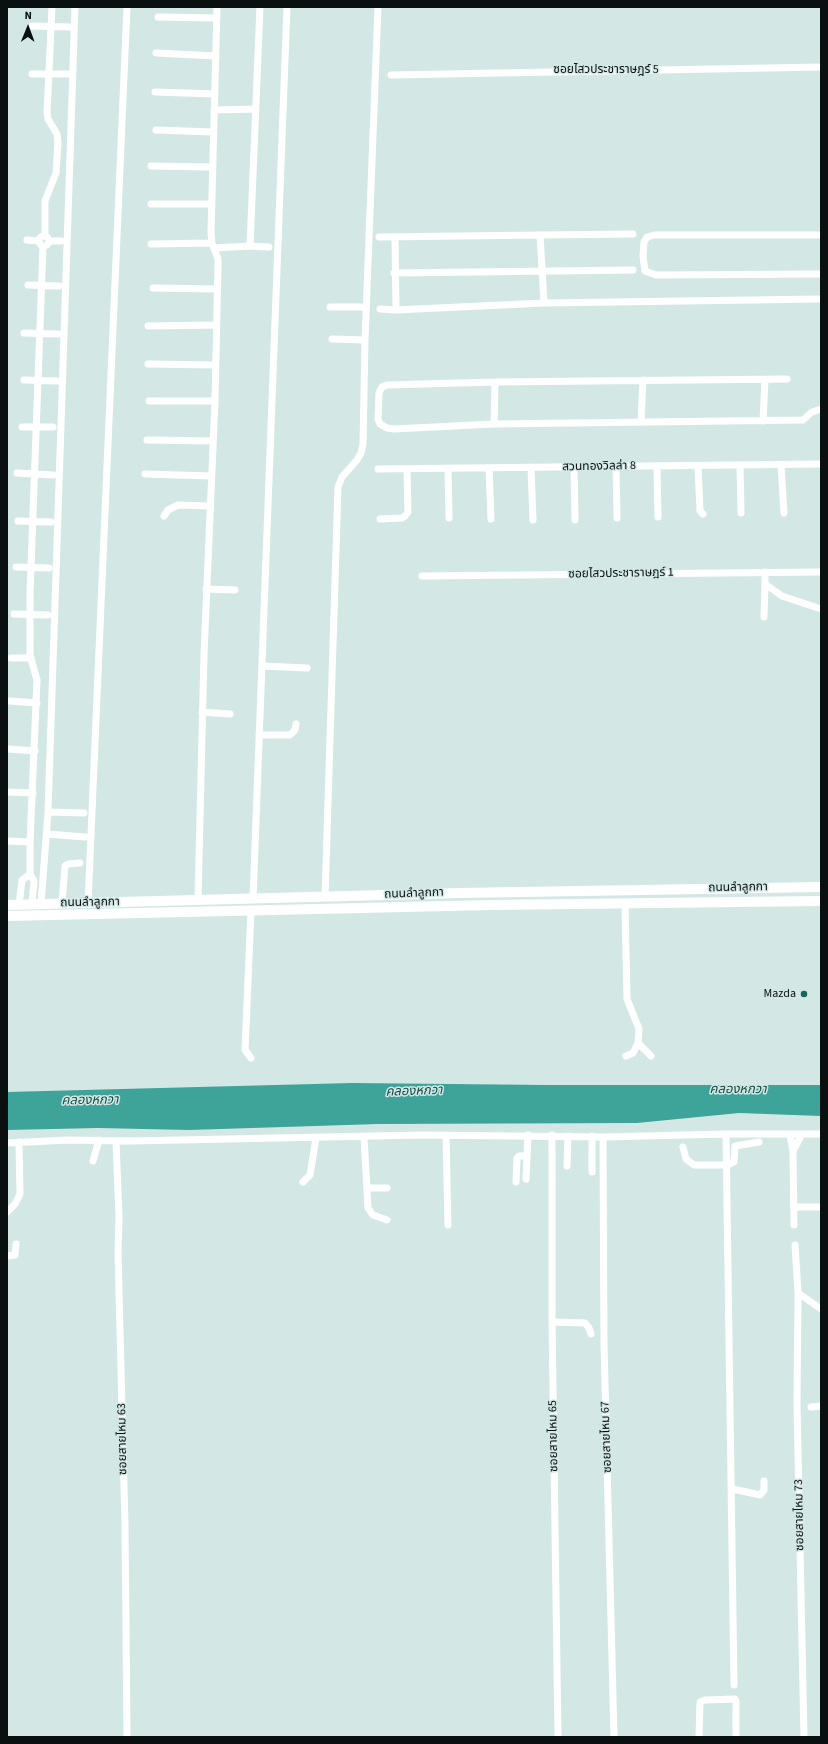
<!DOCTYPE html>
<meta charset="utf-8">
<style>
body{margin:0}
#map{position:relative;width:828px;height:1744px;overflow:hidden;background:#d3e8e5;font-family:"Source Sans 3",sans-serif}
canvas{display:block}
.frame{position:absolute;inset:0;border:8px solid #09100f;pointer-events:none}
.north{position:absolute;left:8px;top:8px;width:40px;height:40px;-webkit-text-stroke:3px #d3e8e5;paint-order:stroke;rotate:1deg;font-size:11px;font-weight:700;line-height:16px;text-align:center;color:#09100f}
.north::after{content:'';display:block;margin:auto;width:14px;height:18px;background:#09100f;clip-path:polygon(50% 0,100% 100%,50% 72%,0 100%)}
</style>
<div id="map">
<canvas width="828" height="1744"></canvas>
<div class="frame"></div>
<div class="north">N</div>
</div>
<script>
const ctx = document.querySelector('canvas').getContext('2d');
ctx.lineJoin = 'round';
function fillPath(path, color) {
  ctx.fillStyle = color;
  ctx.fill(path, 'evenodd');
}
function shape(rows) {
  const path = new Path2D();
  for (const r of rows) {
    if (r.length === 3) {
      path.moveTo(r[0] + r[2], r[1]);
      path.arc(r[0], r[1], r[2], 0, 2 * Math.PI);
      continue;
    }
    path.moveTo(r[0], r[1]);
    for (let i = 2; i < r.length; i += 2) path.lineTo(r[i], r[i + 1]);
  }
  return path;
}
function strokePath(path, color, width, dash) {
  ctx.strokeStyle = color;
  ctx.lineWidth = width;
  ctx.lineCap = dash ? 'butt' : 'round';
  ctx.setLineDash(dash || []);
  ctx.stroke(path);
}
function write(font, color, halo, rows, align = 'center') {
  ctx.font = font + ' "Source Sans 3","Noto Sans Thai",sans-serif';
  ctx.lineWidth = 3;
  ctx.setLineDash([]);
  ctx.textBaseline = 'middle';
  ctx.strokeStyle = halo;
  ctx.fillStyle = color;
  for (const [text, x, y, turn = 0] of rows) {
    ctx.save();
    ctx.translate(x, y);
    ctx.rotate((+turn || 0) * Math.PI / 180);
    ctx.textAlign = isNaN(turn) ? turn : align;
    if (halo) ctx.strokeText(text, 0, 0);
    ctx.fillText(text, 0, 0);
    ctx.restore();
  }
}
fillPath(shape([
 [352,1083,548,1085,821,1085,821,1116,739,1113,637,1123,378,1124,189,1130,98,1128,7,1130,7,1092]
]), '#3ea399');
strokePath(shape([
 [158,17,217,18],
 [32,26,70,27],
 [156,53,216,56],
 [32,74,68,74],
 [391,75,821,67],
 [155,92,215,94],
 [214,110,256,109],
 [156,130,213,132],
 [151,166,212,167],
 [151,204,211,204],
 [540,235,633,234],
 [821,235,654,235,647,237,644,242,643,256,645,271,656,275,821,274],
 [44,241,5],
 [45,236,45,201,56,173,58,143,57,134,48,119,47,113,52,7],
 [379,237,540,235,544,303],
 [395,237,396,310,544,303,821,299],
 [27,240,39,241],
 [49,241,61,241],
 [151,244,212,243],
 [250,246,269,247],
 [214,248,250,246,260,7],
 [394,273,633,270],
 [28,285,59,286],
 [153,288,217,289],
 [330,307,366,307],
 [380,309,396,310],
 [148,326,216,325],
 [24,333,58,334],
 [332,339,365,340],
 [148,364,215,365],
 [787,379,495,382,387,385,382,387,379,393,378,419,380,424,387,428,394,429,494,424,803,420,812,412,821,409],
 [24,380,57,381],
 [149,401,215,401],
 [763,421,765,380],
 [641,422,643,380],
 [494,424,495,382],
 [22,427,53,427],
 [147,440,213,441],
 [740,465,741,513],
 [781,465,784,513],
 [616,466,617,518],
 [657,466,658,517],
 [698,466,700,511,703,514],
 [574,467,575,520],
 [489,468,491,519],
 [531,468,533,520],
 [378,469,821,464],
 [448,469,449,518],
 [17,473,53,475],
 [145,474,211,476],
 [164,516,168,510,178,505,210,506],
 [380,519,402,518,405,516,408,512,407,469],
 [18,521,51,522],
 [16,567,49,568],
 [765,572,765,584,782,596,821,609],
 [422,576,821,572],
 [206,589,235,590],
 [14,614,48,615],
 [764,617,765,584],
 [11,658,31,658],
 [262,666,307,668],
 [10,701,37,703],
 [202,712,230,714],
 [259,735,290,735,295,730,296,724],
 [9,749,35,751],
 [8,792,33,793],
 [48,812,84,813],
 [47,834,85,837],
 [7,841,30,842],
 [325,897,338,487,342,477,357,460,361,453,363,444,365,340,378,7],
 [253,899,287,7],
 [198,900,204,654,215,401,218,266,218,259,212,243,211,233,217,7],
 [88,903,127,7],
 [32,904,34,881,30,874,30,842,37,680,30,655,30,594,43,246],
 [41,904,48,812,75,7],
 [62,904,65,866,68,864,80,863],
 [625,904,627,999,639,1029,638,1043,651,1056],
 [19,905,22,880,30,874],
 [251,911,245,1050,251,1058],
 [626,1056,633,1053,638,1043],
 [726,1134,734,1685],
 [552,1135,552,1319,558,1737],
 [790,1135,793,1151,794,1225],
 [446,1136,448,1225],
 [592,1136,592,1172],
 [364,1137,368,1208,373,1215,387,1220],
 [603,1137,604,1345,614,1737],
 [116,1141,119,1217,118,1252,125,1525,127,1737],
 [7,1143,69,1140,131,1141,422,1135,603,1137,726,1134,821,1134],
 [683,1147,686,1159,694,1165,727,1165,734,1162,735,1146,759,1142],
 [793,1151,802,1134],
 [93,1161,99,1140],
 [567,1166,568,1136],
 [526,1179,528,1135],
 [303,1182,310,1175,316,1138],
 [516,1182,517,1158,519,1156,526,1156],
 [367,1188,387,1188],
 [794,1207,821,1207],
 [7,1212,15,1204,20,1194,19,1142],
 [795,1245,798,1293,821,1309],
 [7,1256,15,1255,16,1244],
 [798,1293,797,1405,804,1737],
 [552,1322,585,1323,589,1328,591,1334],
 [811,1407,821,1406],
 [733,1489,760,1495,764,1490,764,1481],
 [699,1737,700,1702,705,1700,735,1699,736,1701,736,1737]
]), '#fff', 7);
strokePath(shape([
 [7,905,461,893,821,887],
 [7,916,492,905,821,901]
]), '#fff', 10);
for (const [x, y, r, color] of [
 [804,994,4,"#17635d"]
]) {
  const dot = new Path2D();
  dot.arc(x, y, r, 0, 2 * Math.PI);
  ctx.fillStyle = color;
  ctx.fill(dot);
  strokePath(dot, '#d3e8e5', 1.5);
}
write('12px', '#09100f', '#d3e8e5', [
 ["ซอยไสวประชาราษฎร์ 5",606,70],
 ["สวนทองวิลล่า 8",599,467,-1],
 ["ซอยไสวประชาราษฎร์ 1",621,574,-1],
 ["ถนนลำลูกกา",738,888,-1],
 ["ถนนลำลูกกา",414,894,-2],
 ["ถนนลำลูกกา",90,903,-1],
 ["ซอยสายไหม 65",554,1436,-91],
 ["ซอยสายไหม 67",607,1437,-92],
 ["ซอยสายไหม 63",123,1439,-91],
 ["ซอยสายไหม 73",800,1515,-91]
]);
write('12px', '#09100f', '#d3e8e5', [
 ["Mazda",796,994]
], 'right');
write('italic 13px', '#124c47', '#d3e8e5', [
 ["คลองหกวา",738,1090],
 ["คลองหกวา",414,1092,-2],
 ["คลองหกวา",90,1101,-1]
]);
</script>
